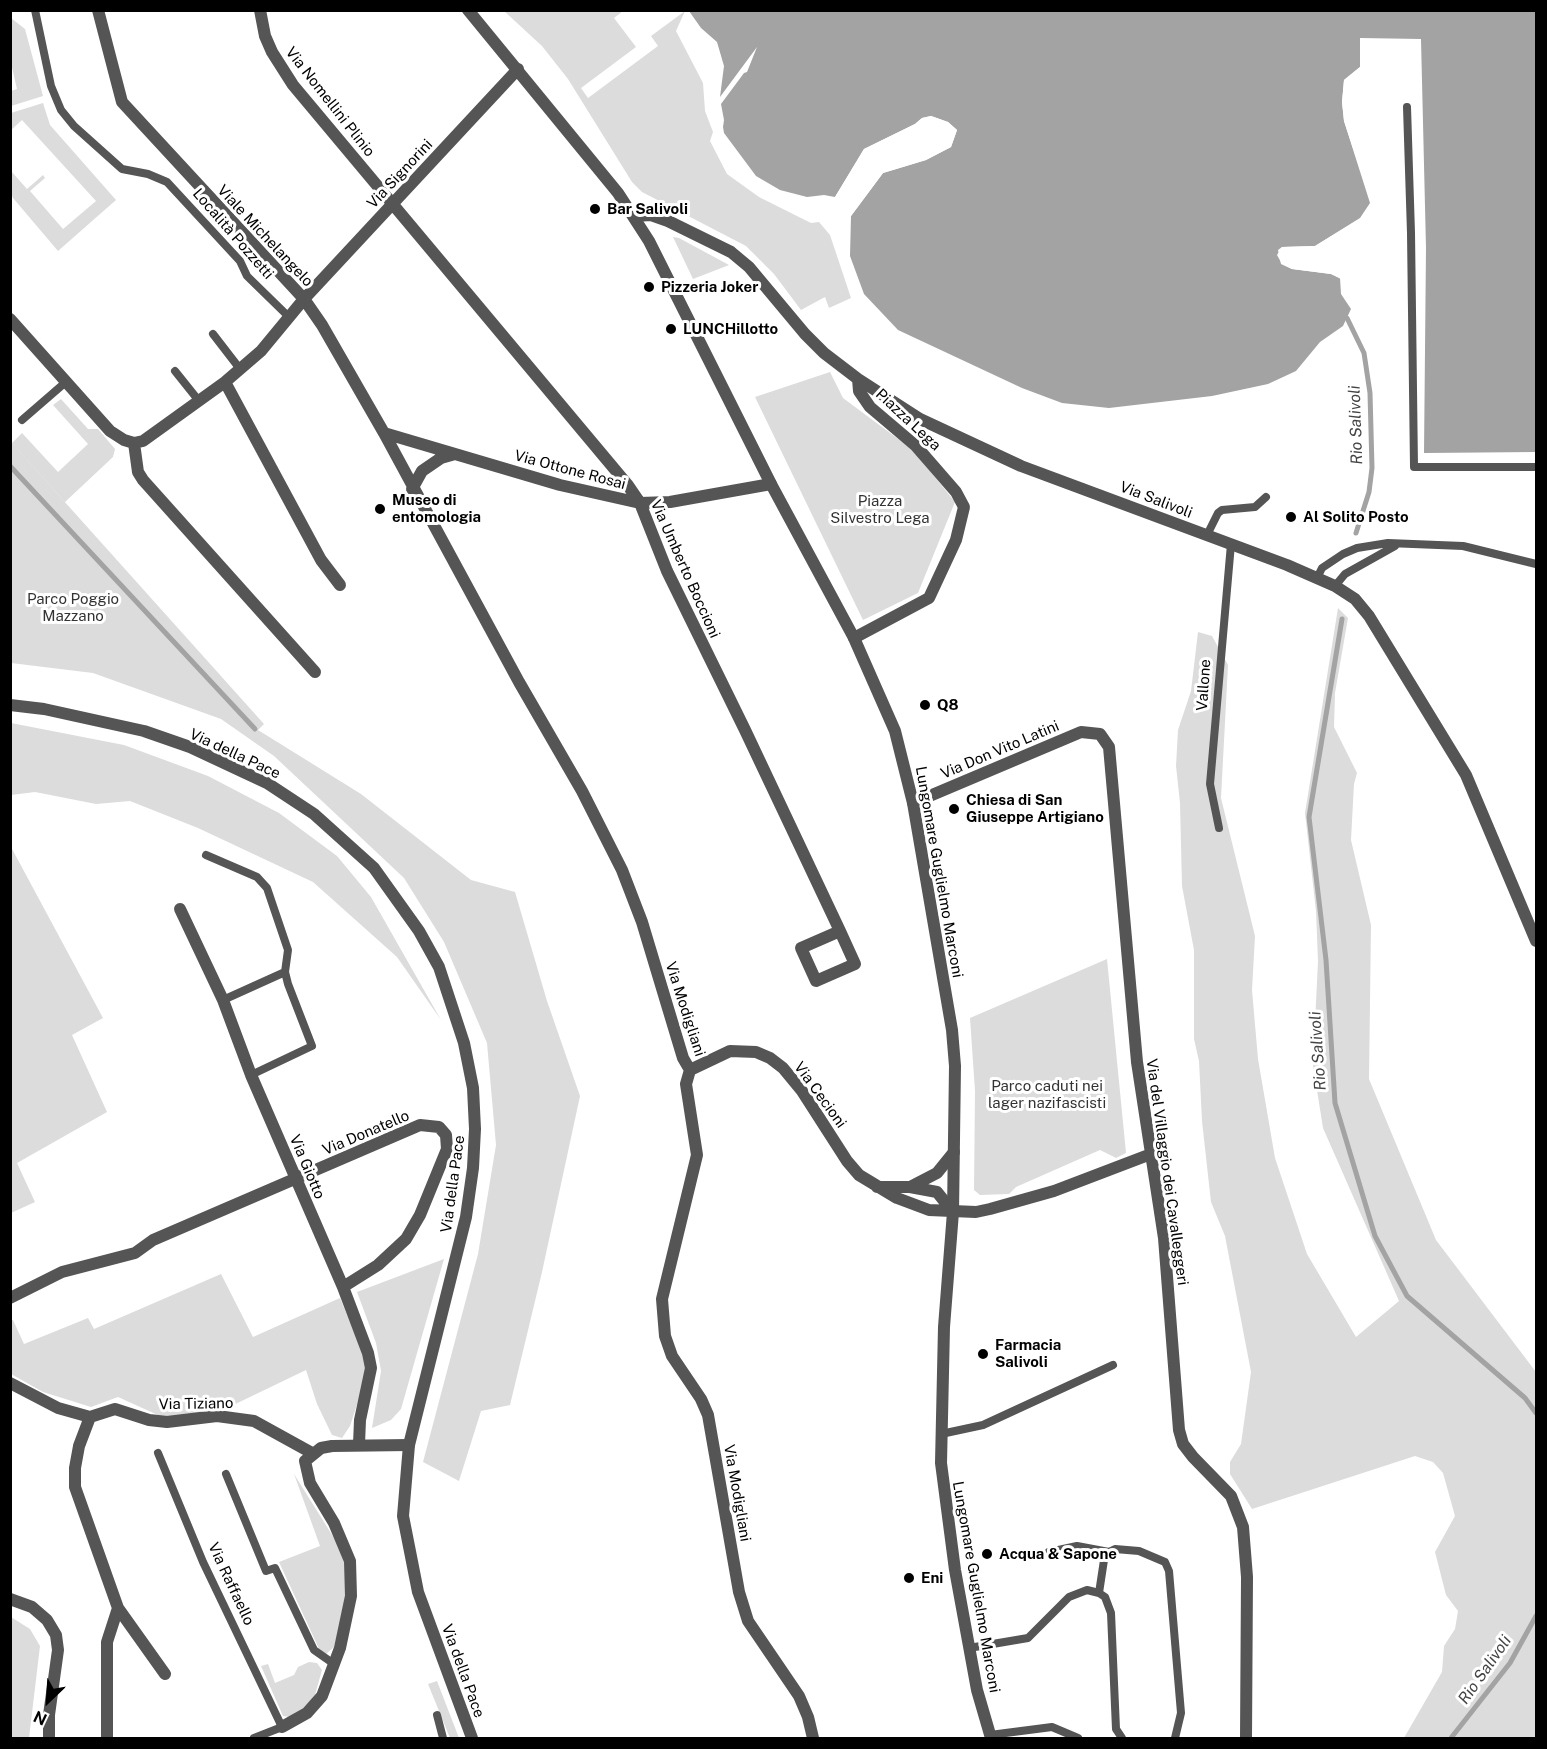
<!DOCTYPE html>
<meta charset="utf-8">
<style>
body{margin:0}
#map{position:relative;width:1547px;height:1749px;overflow:hidden;background:#fff;font-family:"Public Sans",sans-serif}
canvas{display:block}
.frame{position:absolute;inset:0;border:12px solid #000;pointer-events:none}
.north{position:absolute;left:18px;top:1671px;width:60px;height:60px;-webkit-text-stroke:4px #fff;paint-order:stroke;rotate:205deg;font-size:16px;font-weight:700;line-height:24px;text-align:center;color:#000}
.north::after{content:'';display:block;margin:auto;width:21px;height:27px;background:#000;clip-path:polygon(50% 0,100% 100%,50% 72%,0 100%)}
</style>
<div id="map">
<canvas width="1547" height="1749"></canvas>
<div class="frame"></div>
<div class="north">N</div>
</div>
<script>
const ctx = document.querySelector('canvas').getContext('2d');
ctx.lineJoin = 'round';
function fillPath(path, color) {
  ctx.fillStyle = color;
  ctx.fill(path, 'evenodd');
}
function shape(rows) {
  const path = new Path2D();
  for (const r of rows) {
    path.moveTo(r[0], r[1]);
    for (let i = 2; i < r.length; i += 2) path.lineTo(r[i], r[i + 1]);
  }
  return path;
}
function strokePath(path, color, width, dash) {
  ctx.strokeStyle = color;
  ctx.lineWidth = width;
  ctx.lineCap = dash ? 'butt' : 'round';
  ctx.setLineDash(dash || []);
  ctx.stroke(path);
}
function write(font, color, halo, rows, align = 'center') {
  ctx.font = font + ' "Public Sans",sans-serif';
  ctx.lineWidth = 6;
  ctx.setLineDash([]);
  ctx.textBaseline = 'middle';
  ctx.strokeStyle = halo;
  ctx.fillStyle = color;
  for (const [text, x, y, turn = 0] of rows) {
    ctx.save();
    ctx.translate(x, y);
    ctx.rotate((+turn || 0) * Math.PI / 180);
    ctx.textAlign = isNaN(turn) ? turn : align;
    if (halo) ctx.strokeText(text, 0, 0);
    ctx.fillText(text, 0, 0);
    ctx.restore();
  }
}
fillPath(shape([
 [504,11,623,11,614,18,636,47,581,88,588,98,658,46,651,36,685,11,676,31,703,83,705,111,713,132,710,141,727,174,759,197,811,223,819,222,830,235,851,298,829,308,825,297,801,310,774,274,746,246,642,192,632,182,568,79,542,46],
 [11,18,25,29,43,96,11,106,11,91,17,89,11,63],
 [43,103,50,125,116,200,58,251,13,198,11,193,11,171,27,189,43,175,45,178,30,191,63,229,96,201,22,120,11,130,11,113],
 [673,237,679,238,729,265,693,279],
 [830,372,843,398,913,450,955,502,918,593,863,620,755,397],
 [61,399,88,429,98,429,115,449,113,457,65,502,12,443,22,433,58,472,88,444,53,405],
 [11,442,264,724,258,730,361,794,471,880,515,892,547,1001,580,1096,542,1272,510,1405,481,1411,459,1481,423,1462,478,1254,496,1145,487,1043,444,942,404,878,274,756,221,719,93,673,11,663],
 [1338,608,1348,618,1335,693,1334,727,1357,773,1354,784,1351,840,1371,925,1369,1079,1436,1240,1536,1372,1536,1738,1404,1738,1442,1672,1444,1646,1455,1629,1458,1611,1446,1595,1435,1552,1455,1516,1443,1473,1433,1462,1415,1456,1252,1509,1230,1474,1230,1462,1241,1444,1251,1372,1225,1236,1211,1202,1202,1121,1199,1061,1194,1039,1194,950,1182,886,1180,803,1176,766,1178,730,1191,691,1198,632,1212,636,1228,665,1221,798,1255,936,1252,990,1258,1059,1275,1158,1307,1254,1356,1337,1399,1301,1323,1128,1313,1065,1318,961,1316,911,1305,813],
 [11,723,124,745,208,776,279,813,337,856,371,897,441,1020,397,957,313,882,198,828,130,801,96,804,35,792,11,795],
 [11,847,103,1018,72,1035,107,1112,17,1163,35,1202,11,1213],
 [1107,959,1126,1153,1116,1158,1100,1150,1016,1187,1009,1194,980,1195,974,1190,975,1091,970,1018],
 [444,1259,401,1409,391,1420,372,1428,381,1371,376,1343,357,1292],
 [221,1274,253,1337,340,1298,365,1358,365,1380,350,1426,342,1438,332,1435,317,1404,306,1370,225,1409,187,1416,160,1416,118,1397,91,1407,43,1392,11,1374,10,1321,13,1320,24,1344,88,1318,94,1329],
 [294,1474,339,1546,346,1568,347,1596,334,1647,326,1654,320,1651,279,1562,320,1546],
 [11,1617,30,1629,40,1646,29,1738,11,1738],
 [309,1662,317,1663,322,1670,315,1695,304,1709,290,1717,283,1716,261,1666,268,1664,275,1683,294,1675,298,1667],
 [437,1681,459,1738,450,1738,428,1684]
]), '#dcdcdc');
fillPath(shape([
 [689,11,1536,11,1536,452,1424,453,1426,248,1421,39,1360,38,1360,67,1344,80,1342,102,1344,121,1371,203,1361,218,1315,246,1282,247,1278,250,1281,264,1292,269,1331,274,1340,278,1341,294,1351,309,1343,326,1320,342,1296,371,1268,384,1212,396,1109,408,1062,403,1022,388,898,330,864,294,850,256,851,216,883,173,926,160,951,147,957,130,948,122,931,116,922,118,915,124,864,149,835,197,824,195,807,197,780,190,756,176,724,133,723,127,724,120,721,104,744,73,747,72,757,47,720,97,724,66,717,42,701,28]
]), '#a3a3a3');
fillPath(shape([
 [1360,67,1361,70,1347,82,1345,102,1347,120,1373,204,1362,220,1316,249,1283,250,1280,255,1284,262,1292,266,1332,271,1342,276,1343,280,1331,274,1292,269,1282,264,1277,255,1282,247,1315,246,1360,218,1370,203,1344,121,1342,102,1344,80],
 [931,116,948,122,957,130,951,147,926,160,883,173,851,216,849,214,881,170,925,158,948,145,953,131,947,124,931,119,923,121,917,127,866,151,836,200,835,197,864,149,915,124,922,118]
]), '#fff');
strokePath(shape([
 [1347,318,1364,353,1370,393,1372,468,1369,492,1356,533],
 [10,466,255,729],
 [1342,619,1309,817,1326,960,1335,1103,1375,1236,1407,1296,1525,1398,1536,1413],
 [1451,1738,1510,1663,1536,1616]
]), '#a3a3a3', 5);
strokePath(shape([
 [35,10,51,86,61,110,74,126,122,169,148,174,167,182,240,261,247,276,290,318],
 [1407,107,1411,233,1414,467,1536,467],
 [213,334,240,369],
 [175,371,199,401],
 [22,420,67,381],
 [1207,535,1218,513,1222,510,1255,507,1266,497],
 [1317,578,1322,568,1343,554,1357,548,1388,543,1463,546,1536,564],
 [1335,586,1345,574,1395,546],
 [1219,828,1210,784,1231,544],
 [206,855,257,877,267,888,288,950,285,972,288,984,312,1046,251,1075],
 [223,1000,285,972],
 [941,1434,983,1425,1113,1365],
 [158,1453,203,1562,282,1727,254,1738],
 [226,1474,266,1571,275,1568,314,1650,334,1664],
 [1049,1552,1077,1546,1109,1552],
 [1099,1593,1104,1560,1109,1552,1115,1549,1139,1551,1165,1562,1169,1571,1181,1713,1175,1738],
 [969,1648,1028,1638,1069,1597,1087,1590,1099,1593,1105,1597,1111,1613,1116,1729,1122,1738],
 [437,1715,443,1738],
 [990,1735,1052,1727,1078,1738]
]), '#555', 8);
strokePath(shape([
 [98,10,122,102,304,299,322,325,384,433,519,682,582,791,622,870,642,922,683,1058,690,1070,686,1084,697,1155,662,1299,665,1336,672,1356,701,1399,708,1415,739,1592,748,1621,799,1696,808,1717,813,1738],
 [260,10,265,36,272,52,293,85,627,484,640,503,667,571,745,730,789,823,840,931,855,964,816,981,801,948,840,931],
 [634,216,651,215,668,221,731,252,749,267,805,334,824,353,858,379,920,419,1021,466,1287,565,1335,586,1355,599,1369,616,1466,775,1536,941],
 [10,319,110,431,124,440,134,443,143,441,225,382,261,351,304,299,518,69],
 [225,382,321,560,340,585],
 [384,433,560,485,640,503,670,502,771,484],
 [134,443,138,472,143,480,315,672],
 [412,489,422,471,441,458,455,454],
 [854,638,929,598,956,540,964,507,956,492,916,446,870,407,859,391,858,379],
 [913,803,1081,732,1100,734,1109,747,1137,1062,1164,1238,1179,1430,1183,1444,1193,1457,1231,1496,1243,1527,1247,1577,1246,1738],
 [180,909,223,1000,251,1075,343,1287,368,1353,371,1368,360,1420,359,1444],
 [690,1070,730,1051,756,1052,770,1058,783,1068,802,1091,847,1161,859,1175,897,1198,929,1210,976,1212,990,1209,1054,1191,1151,1154],
 [877,1187,910,1187,937,1192,953,1212],
 [910,1187,937,1173,954,1152],
 [10,1298,62,1272,135,1253,153,1240,420,1125,439,1127,446,1135,447,1149,420,1215,406,1239,378,1265,343,1287],
 [10,1383,58,1408,90,1417,115,1409,149,1420,167,1422,217,1416,254,1421,312,1453],
 [90,1417,79,1446,75,1468,75,1487,118,1608,165,1674],
 [282,1727,307,1713,322,1696,340,1648,351,1596,350,1561,334,1523,310,1483,305,1461,321,1448,332,1446,409,1445],
 [107,1738,107,1642,118,1608]
]), '#555', 12);
strokePath(shape([
 [468,10,618,193,649,241,771,484,854,638,895,731,913,803,952,1030,955,1066,953,1212,944,1327,941,1463,955,1570,977,1690,991,1738],
 [10,705,44,709,144,731,190,747,267,783,314,814,374,868,419,931,439,967,464,1043,473,1088,475,1129,473,1168,466,1217,409,1445,403,1516,418,1592,472,1738],
 [10,1599,32,1607,47,1620,56,1635,58,1650,49,1715,49,1738]
]), '#555', 12);
for (const [x, y, r, color] of [
 [595,209,6,"#000"],
 [649,287,6,"#000"],
 [671,329,6,"#000"],
 [380,509,6,"#000"],
 [1291,517,6,"#000"],
 [925,705,6,"#000"],
 [954,809,6,"#000"],
 [983,1354,6,"#000"],
 [987,1554,6,"#000"],
 [909,1578,6,"#000"]
]) {
  const dot = new Path2D();
  dot.arc(x, y, r, 0, 2 * Math.PI);
  ctx.fillStyle = color;
  ctx.fill(dot);
  strokePath(dot, '#fff', 2);
}
write('15px', '#000', '#fff', [
 ["Via Nomellini Plinio",330,102,52],
 ["Via Signorini",400,174,-47],
 ["Località Pozzetti",233,234,49],
 ["Viale Michelangelo",265,236,47],
 ["Piazza Lega",908,420,43],
 ["Via Ottone Rosai",570,470,15],
 ["Via Salivoli",1156,500,21],
 ["Via Umberto Boccioni",685,569,66],
 ["Vallone",1204,685,-86],
 ["Via Don Vito Latini",1000,750,-23],
 ["Via della Pace",235,754,25],
 ["Lungomare Guglielmo Marconi",939,872,80],
 ["Via Modigliani",685,1009,72],
 ["Via Cecioni",820,1095,54],
 ["Via Donatello",366,1133,-23],
 ["Via Giotto",307,1167,67],
 ["Via del Villaggio dei Cavalleggeri",1167,1172,82],
 ["Via della Pace",453,1184,-82],
 ["Via Tiziano",196,1404,-1],
 ["Via Modigliani",737,1493,80],
 ["Via Raffaello",231,1584,65],
 ["Lungomare Guglielmo Marconi",976,1587,80],
 ["Via della Pace",463,1671,70]
]);
write('bold 15px', '#000', '#fff', [
 ["Bar Salivoli",607,209],
 ["Pizzeria Joker",661,287],
 ["LUNCHillotto",683,329],
 ["Museo di",392,500],
 ["entomologia",392,517],
 ["Al Solito Posto",1303,517],
 ["Q8",937,705],
 ["Chiesa di San",966,800],
 ["Giuseppe Artigiano",966,817],
 ["Farmacia",995,1345],
 ["Salivoli",995,1362],
 ["Acqua & Sapone",999,1554],
 ["Eni",921,1578]
], 'left');
write('15px', '#333', '#fff', [
 ["Piazza",880,501],
 ["Silvestro Lega",880,518],
 ["Parco Poggio",73,599],
 ["Mazzano",73,616],
 ["Parco caduti nei",1047,1086],
 ["lager nazifascisti",1047,1103]
]);
write('italic 16px', '#444', '#fff', [
 ["Rio Salivoli",1356,425,-92],
 ["Rio Salivoli",1318,1051,-94],
 ["Rio Salivoli",1485,1670,-55]
]);
</script>
